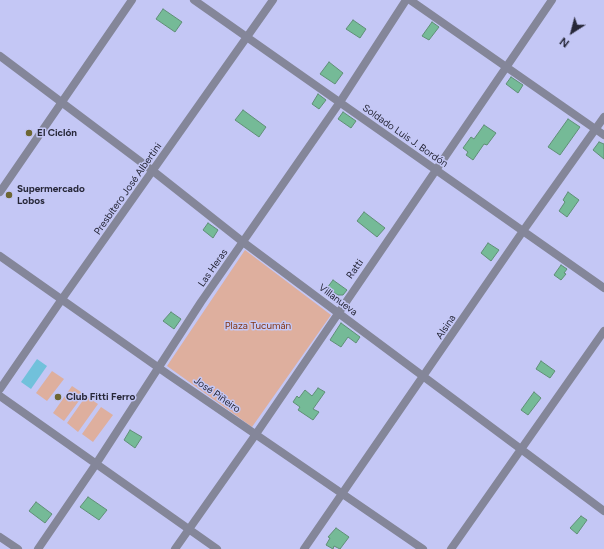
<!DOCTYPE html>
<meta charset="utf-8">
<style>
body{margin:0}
#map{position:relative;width:604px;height:549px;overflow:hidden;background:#c4c7f5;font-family:Figtree,sans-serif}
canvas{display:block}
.north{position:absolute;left:552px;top:12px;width:40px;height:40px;-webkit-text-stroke:3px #c4c7f5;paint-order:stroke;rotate:216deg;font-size:11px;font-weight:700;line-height:16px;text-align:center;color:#272839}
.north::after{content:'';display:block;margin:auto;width:14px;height:18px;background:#272839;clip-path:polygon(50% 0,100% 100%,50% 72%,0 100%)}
</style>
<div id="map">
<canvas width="604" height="549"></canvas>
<div class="north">N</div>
</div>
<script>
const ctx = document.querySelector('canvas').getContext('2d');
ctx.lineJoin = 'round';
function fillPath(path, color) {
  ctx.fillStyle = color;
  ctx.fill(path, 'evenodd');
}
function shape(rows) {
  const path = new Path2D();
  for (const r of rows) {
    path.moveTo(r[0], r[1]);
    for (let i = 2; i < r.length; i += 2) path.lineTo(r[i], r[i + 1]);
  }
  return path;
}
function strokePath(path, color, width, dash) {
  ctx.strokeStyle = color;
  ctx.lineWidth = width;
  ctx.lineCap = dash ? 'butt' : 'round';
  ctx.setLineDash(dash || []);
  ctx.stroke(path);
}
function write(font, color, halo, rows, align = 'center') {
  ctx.font = font + ' Figtree,sans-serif';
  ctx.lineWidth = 3;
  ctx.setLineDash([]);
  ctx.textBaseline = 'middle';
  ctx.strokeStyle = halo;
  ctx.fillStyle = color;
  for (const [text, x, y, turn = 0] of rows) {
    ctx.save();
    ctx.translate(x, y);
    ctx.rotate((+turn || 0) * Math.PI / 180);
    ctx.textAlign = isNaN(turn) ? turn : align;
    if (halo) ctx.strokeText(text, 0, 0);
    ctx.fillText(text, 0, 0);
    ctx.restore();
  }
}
fillPath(shape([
 [245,250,331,315,252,427,167,366],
 [52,371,64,379,47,401,36,393],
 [72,386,84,394,64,421,53,413],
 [86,396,98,404,78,432,67,423],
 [101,407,113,415,93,442,82,434]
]), '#deaf9e');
fillPath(shape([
 [37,359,47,366,31,389,21,382]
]), '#71c1db');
const building = shape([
 [163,9,182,22,175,32,156,19,163,9],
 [353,20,366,29,360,38,346,29,353,20],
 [432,22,439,27,429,40,422,36,432,22],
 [329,62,343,73,335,84,320,74,329,62],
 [511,77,523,85,518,93,506,84,511,77],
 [318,94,326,100,319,109,312,104,318,94],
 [243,110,266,127,259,137,235,120,243,110],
 [343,112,356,121,351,128,338,119,343,112],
 [568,119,580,127,560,155,548,147,568,119],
 [484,125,496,133,487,145,484,144,473,160,466,155,468,152,463,148,471,137,474,139,484,125],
 [599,142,604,144,604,159,593,150,599,142],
 [568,192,579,200,567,217,559,211,565,202,563,200,568,192],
 [364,212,385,228,377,237,357,221,364,212],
 [208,223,218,230,213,238,203,230,208,223],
 [488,243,499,250,491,261,481,253,488,243],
 [561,265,567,269,564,273,566,274,561,280,554,275,561,265],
 [333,280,347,290,343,295,338,295,327,288,333,280],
 [171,312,181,319,174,329,163,321,171,312],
 [341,323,360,337,356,343,348,337,341,347,330,340,341,323],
 [541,361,555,371,550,378,536,369,541,361],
 [318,388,325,392,313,409,319,412,313,420,298,410,300,407,293,402,297,396,299,398,305,390,312,396,318,388],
 [534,392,541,398,528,415,521,410,534,392],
 [130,430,142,437,135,448,124,440,130,430],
 [88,497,107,510,99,520,80,507,88,497],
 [36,502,52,514,45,523,29,511,36,502],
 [581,516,587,520,577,534,570,528,581,516],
 [336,528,349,537,340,549,334,546,333,549,326,545,330,538,328,537,336,528]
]);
fillPath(building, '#75ba97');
strokePath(building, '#5f8f76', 1);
strokePath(shape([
 [194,0,604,288],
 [410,0,604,135],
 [0,56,153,171,243,242,604,511],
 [0,192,132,0],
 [0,256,169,375,423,549],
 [0,389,62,299,273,0],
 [0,396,217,549],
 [0,537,18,549],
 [38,549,96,464,201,302,340,102,406,0],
 [175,549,256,434,552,0],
 [304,549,523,231,604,117],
 [451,549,604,331]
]), '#848699', 8);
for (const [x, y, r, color] of [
 [29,133,4,"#6d6633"],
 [9,195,4,"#6d6633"],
 [58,397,4,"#6d6633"]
]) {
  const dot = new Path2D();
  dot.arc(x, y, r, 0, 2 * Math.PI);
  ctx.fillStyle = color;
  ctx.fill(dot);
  strokePath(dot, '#c4c7f5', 1.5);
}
write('bold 10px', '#272839', '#c4c7f5', [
 ["El Ciclón",37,133],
 ["Supermercado",17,189],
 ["Lobos",17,201],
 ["Club Fitti Ferro",66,397]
], 'left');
write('10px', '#272839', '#c4c7f5', [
 ["Soldado Luis J. Bordón",405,136,35],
 ["Presbítero José Albertini",128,189,-55],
 ["Las Heras",213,268,-55],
 ["Ratti",355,269,-55],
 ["Villanueva",338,300,37],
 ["Alsina",446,327,-56],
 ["José Piñeiro",217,395,35]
]);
write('10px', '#833513', '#c4c7f5', [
 ["Plaza Tucumán",258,326]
]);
</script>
